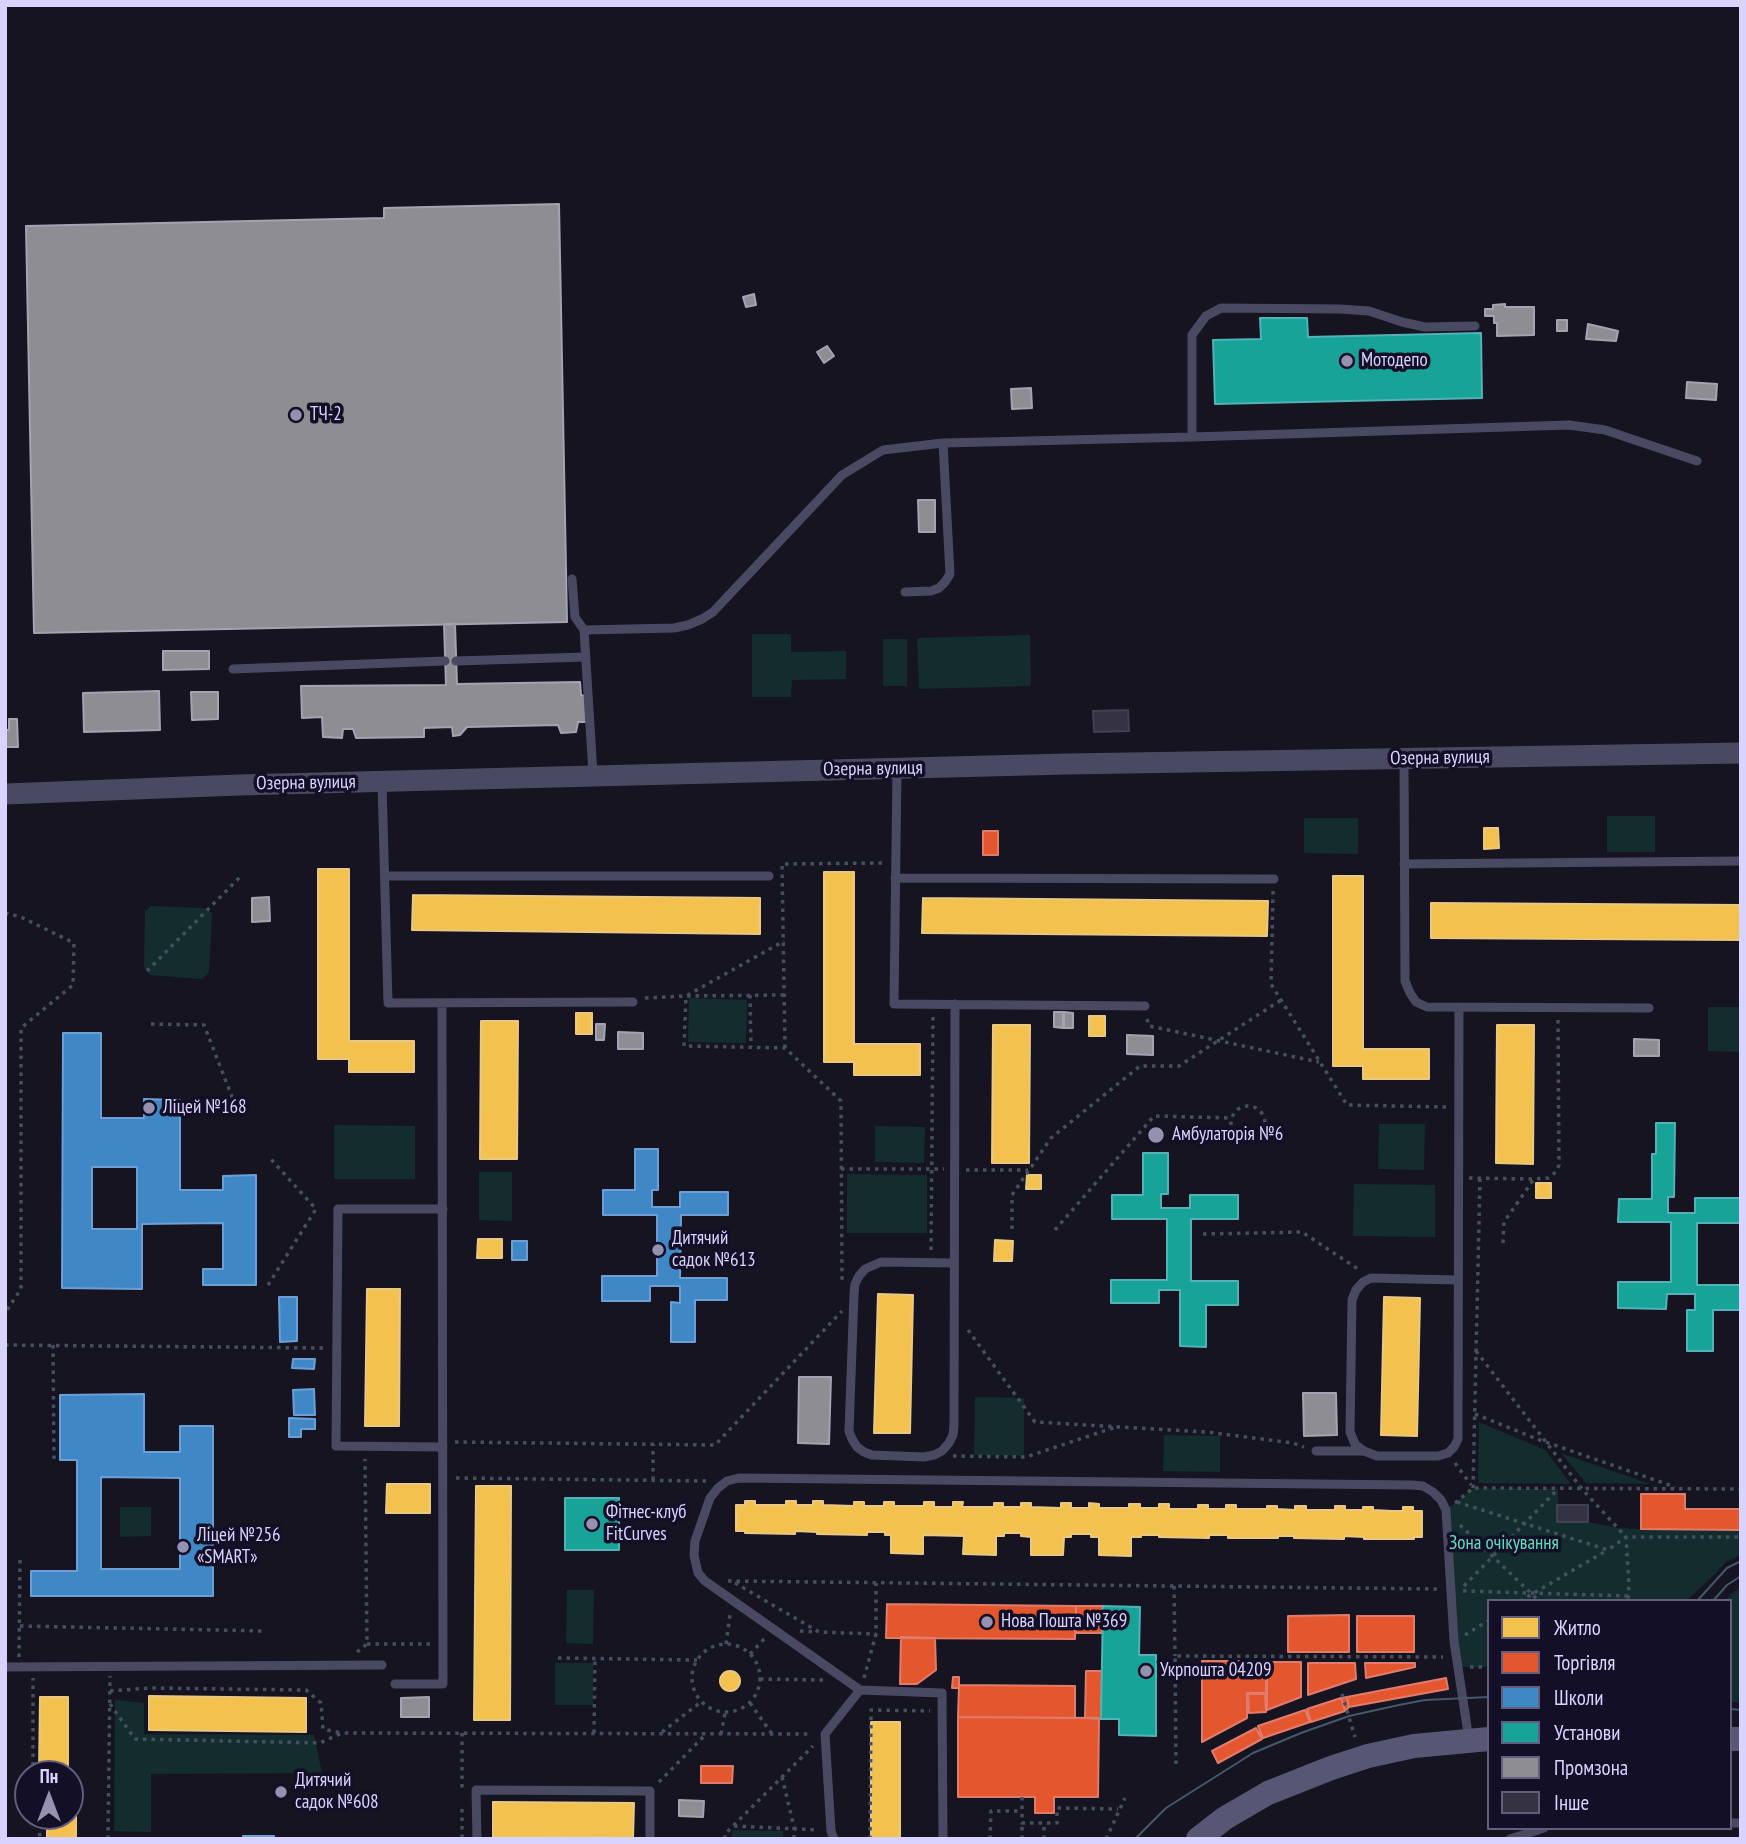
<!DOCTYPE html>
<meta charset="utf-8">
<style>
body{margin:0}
#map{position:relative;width:1746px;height:1844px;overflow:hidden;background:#161421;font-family:"PT Sans Narrow",sans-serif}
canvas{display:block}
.frame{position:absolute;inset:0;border:7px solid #d9d4ff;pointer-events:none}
.legend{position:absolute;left:1487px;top:1599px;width:245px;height:231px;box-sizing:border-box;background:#130f26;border:2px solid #625e7d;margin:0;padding:9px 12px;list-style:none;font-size:21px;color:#d9d4ff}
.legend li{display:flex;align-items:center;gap:14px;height:35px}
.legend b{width:35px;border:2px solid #625e7d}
.north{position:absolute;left:14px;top:1760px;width:70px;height:70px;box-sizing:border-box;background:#130f26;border:2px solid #625e7d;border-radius:50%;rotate:0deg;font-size:19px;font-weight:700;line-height:28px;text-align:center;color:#d9d4ff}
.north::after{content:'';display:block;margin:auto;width:24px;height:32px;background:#9591b1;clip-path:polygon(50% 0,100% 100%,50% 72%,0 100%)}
</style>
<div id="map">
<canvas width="1746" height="1844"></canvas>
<div class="frame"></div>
<ul class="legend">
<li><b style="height:19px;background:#f2c14e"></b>Житло</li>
<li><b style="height:19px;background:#e4572e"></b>Торгівля</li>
<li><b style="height:19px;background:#3f88c5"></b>Школи</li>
<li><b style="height:19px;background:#17a398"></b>Установи</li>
<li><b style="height:19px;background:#8d8d92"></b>Промзона</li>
<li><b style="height:19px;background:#343243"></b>Інше</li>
</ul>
<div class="north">Пн</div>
</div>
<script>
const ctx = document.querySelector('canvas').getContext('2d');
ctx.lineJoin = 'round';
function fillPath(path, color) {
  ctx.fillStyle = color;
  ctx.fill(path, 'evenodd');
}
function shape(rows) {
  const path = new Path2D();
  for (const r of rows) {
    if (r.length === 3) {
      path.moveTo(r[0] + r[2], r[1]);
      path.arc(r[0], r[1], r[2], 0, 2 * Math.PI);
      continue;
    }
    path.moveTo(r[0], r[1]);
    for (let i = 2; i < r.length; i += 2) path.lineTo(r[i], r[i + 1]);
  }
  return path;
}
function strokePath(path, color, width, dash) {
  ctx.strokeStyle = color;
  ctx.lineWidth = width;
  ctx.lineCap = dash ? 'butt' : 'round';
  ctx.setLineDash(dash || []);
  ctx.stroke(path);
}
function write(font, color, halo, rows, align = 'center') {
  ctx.font = font + ' "PT Sans Narrow",sans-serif';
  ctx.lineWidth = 7;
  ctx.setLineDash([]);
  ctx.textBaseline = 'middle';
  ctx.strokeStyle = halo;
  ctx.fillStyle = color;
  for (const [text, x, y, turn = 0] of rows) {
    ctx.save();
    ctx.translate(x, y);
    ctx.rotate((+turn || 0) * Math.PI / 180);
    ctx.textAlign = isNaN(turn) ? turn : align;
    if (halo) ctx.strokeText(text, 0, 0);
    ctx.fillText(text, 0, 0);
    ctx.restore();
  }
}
fillPath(shape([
 [752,634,791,634,791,652,846,651,846,679,792,680,791,697,752,697],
 [1030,635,1031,686,919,689,917,638],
 [883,639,907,639,907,686,883,686],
 [1607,816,1655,816,1655,852,1607,852],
 [1304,818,1358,818,1358,854,1304,853],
 [151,906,203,908,212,913,209,972,202,979,150,975,144,967,145,912],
 [689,998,747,1000,746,1043,688,1042],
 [1708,1007,1741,1007,1741,1052,1708,1051],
 [1379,1124,1425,1124,1424,1170,1378,1169],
 [334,1125,415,1126,415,1179,334,1179],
 [875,1126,925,1127,924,1163,875,1162],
 [479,1172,512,1172,512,1221,479,1220],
 [847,1174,927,1175,927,1233,847,1233],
 [1354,1184,1435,1185,1435,1237,1353,1236],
 [975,1397,1024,1398,1024,1456,974,1455],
 [1479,1422,1545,1450,1571,1484,1478,1483],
 [1164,1435,1220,1436,1220,1472,1163,1471],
 [1561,1453,1650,1484,1586,1483],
 [1473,1488,1558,1489,1558,1522,1588,1522,1618,1528,1641,1529,1741,1530,1741,1555,1726,1562,1715,1574,1686,1601,1489,1601,1489,1667,1458,1667,1446,1510],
 [120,1507,151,1507,151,1536,120,1537],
 [1741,1587,1741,1702,1730,1702,1730,1601,1725,1601,1730,1595],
 [567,1590,594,1590,593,1644,566,1643],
 [555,1663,593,1663,593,1705,555,1705],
 [115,1700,144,1703,144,1734,314,1735,322,1773,151,1774,151,1832,114,1831],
 [732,1830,783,1831,783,1839,732,1839]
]), '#132c2d');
const homes = shape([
 [1484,828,1498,828,1499,848,1484,849,1484,828],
 [318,869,349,869,349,1041,414,1041,414,1072,349,1072,349,1059,318,1059,318,869],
 [824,872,854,872,854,1044,920,1044,920,1075,854,1075,854,1062,824,1062,824,872],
 [1333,876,1363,876,1363,1049,1429,1049,1429,1079,1363,1079,1363,1066,1333,1066,1333,876],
 [413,895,760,898,760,934,412,930,413,895],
 [923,898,1268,901,1267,936,922,933,923,898],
 [1431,903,1741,905,1741,940,1431,938,1431,903],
 [576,1013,592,1013,592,1034,576,1034,576,1013],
 [1089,1016,1105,1016,1105,1036,1089,1036,1089,1016],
 [481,1021,518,1021,517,1159,480,1159,481,1021],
 [993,1025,1030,1025,1029,1163,992,1163,993,1025],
 [1497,1025,1534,1025,1533,1164,1496,1163,1497,1025],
 [1027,1175,1041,1175,1041,1189,1026,1189,1027,1175],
 [1536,1183,1551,1183,1551,1198,1536,1198,1536,1183],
 [478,1239,502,1239,502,1258,477,1258,478,1239],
 [995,1240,1013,1241,1012,1261,994,1261,995,1240],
 [367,1289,400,1289,399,1426,365,1426,367,1289],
 [878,1294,913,1295,910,1433,874,1433,878,1294],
 [1384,1297,1420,1298,1417,1436,1381,1435,1384,1297],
 [387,1484,430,1484,430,1513,386,1513,387,1484],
 [476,1486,511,1486,510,1720,474,1720,476,1486],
 [745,1501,755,1501,755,1505,786,1505,786,1501,796,1501,796,1505,813,1505,813,1501,823,1501,823,1505,854,1506,854,1502,864,1502,864,1506,884,1506,884,1502,894,1502,894,1506,924,1506,924,1502,934,1502,934,1507,953,1507,953,1502,963,1502,962,1507,994,1507,994,1503,1003,1503,1003,1507,1021,1507,1021,1503,1031,1503,1031,1507,1061,1508,1061,1503,1071,1503,1071,1508,1089,1508,1089,1503,1099,1504,1099,1508,1129,1508,1129,1504,1140,1504,1140,1508,1159,1508,1159,1504,1169,1504,1169,1509,1198,1509,1198,1505,1208,1505,1208,1509,1226,1509,1226,1505,1236,1505,1236,1509,1267,1509,1267,1506,1277,1506,1277,1509,1295,1510,1295,1506,1306,1506,1306,1510,1335,1510,1335,1506,1345,1506,1345,1510,1363,1510,1363,1507,1373,1507,1373,1510,1392,1511,1403,1511,1403,1507,1413,1507,1413,1511,1422,1511,1422,1537,1414,1537,1414,1539,1364,1539,1364,1537,1344,1536,1344,1539,1294,1538,1294,1536,1278,1536,1278,1538,1228,1538,1228,1535,1209,1535,1209,1538,1159,1537,1159,1535,1141,1535,1141,1537,1131,1537,1131,1556,1099,1555,1099,1537,1091,1537,1091,1534,1071,1534,1071,1537,1064,1537,1063,1555,1031,1555,1031,1537,1021,1536,1021,1533,1004,1533,1004,1536,996,1536,996,1555,963,1554,964,1536,923,1535,923,1554,891,1553,891,1535,885,1535,885,1532,867,1532,867,1535,817,1534,817,1532,795,1531,795,1534,745,1533,745,1531,736,1531,736,1505,745,1505,745,1501],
 [730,1681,10],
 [149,1696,306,1698,306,1732,149,1730,149,1696],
 [40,1697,68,1697,68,1774,39,1774,40,1697],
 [871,1722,900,1722,900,1839,871,1839,871,1722],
 [493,1802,634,1803,633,1838,493,1837,493,1802],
 [70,1805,76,1805,76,1839,47,1839,47,1816,70,1816,70,1805]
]);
fillPath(homes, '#f2c14e');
strokePath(homes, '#eac783', 2);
const shops = shape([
 [983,831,998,831,998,855,983,855,983,831],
 [1641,1494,1685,1494,1685,1509,1741,1509,1741,1530,1641,1529,1641,1494],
 [887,1604,1076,1606,1075,1639,886,1638,887,1604],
 [1076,1606,1103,1606,1102,1633,1076,1633,1076,1606],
 [1349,1615,1349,1652,1288,1652,1288,1616,1349,1615],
 [1357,1616,1414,1616,1414,1652,1357,1652,1357,1616],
 [901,1637,935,1638,936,1670,917,1684,900,1684,901,1637],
 [1202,1661,1266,1661,1266,1693,1247,1693,1247,1718,1202,1742,1202,1661],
 [1267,1662,1301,1662,1301,1697,1267,1710,1267,1662],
 [1308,1663,1355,1663,1356,1679,1308,1695,1308,1663],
 [1365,1663,1415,1663,1415,1667,1366,1678,1365,1663],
 [1086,1671,1102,1671,1101,1719,1085,1718,1086,1671],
 [953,1677,959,1677,959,1688,952,1688,953,1677],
 [1446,1678,1448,1689,1349,1707,1347,1697,1446,1678],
 [959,1685,1075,1686,1075,1718,958,1717,959,1685],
 [1248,1694,1265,1694,1266,1712,1249,1713,1248,1694],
 [1347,1697,1349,1707,1345,1711,1341,1698,1347,1697],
 [1341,1698,1345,1711,1311,1722,1307,1709,1341,1698],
 [1305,1710,1310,1722,1263,1738,1258,1726,1305,1710],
 [958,1717,1099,1718,1098,1797,1054,1797,1054,1813,1035,1813,1035,1797,958,1797,958,1717],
 [1256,1728,1262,1739,1218,1763,1212,1751,1256,1728],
 [701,1766,733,1766,732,1783,701,1783,701,1766]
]);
fillPath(shops, '#e4572e');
strokePath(shops, '#e17c6d', 2);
const schools = shape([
 [63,1033,101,1033,101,1118,144,1118,144,1099,180,1100,180,1190,223,1190,223,1176,256,1175,256,1285,203,1285,203,1269,223,1269,223,1223,142,1224,142,1289,62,1288,63,1033],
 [92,1167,137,1167,137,1229,92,1229,92,1167],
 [635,1149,658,1149,658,1190,652,1190,652,1207,680,1207,680,1192,728,1192,728,1215,681,1215,680,1278,727,1278,727,1300,695,1300,695,1342,671,1342,671,1302,680,1303,680,1286,650,1286,650,1301,602,1301,602,1276,657,1276,657,1215,603,1215,603,1190,635,1190,635,1149],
 [512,1241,527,1241,527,1260,512,1260,512,1241],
 [279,1297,297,1297,297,1341,280,1342,279,1297],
 [293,1359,315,1359,314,1369,292,1368,293,1359],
 [314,1389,315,1415,294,1415,293,1390,314,1389],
 [144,1394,144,1452,180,1452,180,1426,213,1426,213,1596,31,1596,31,1571,77,1571,77,1460,60,1460,60,1395,144,1394],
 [101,1477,180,1478,180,1569,101,1569,101,1477],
 [289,1418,315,1419,315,1429,301,1429,301,1437,289,1437,289,1418],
 [243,1836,274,1836,274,1839,243,1839,243,1836]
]);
fillPath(schools, '#3f88c5');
strokePath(schools, '#6d9fd6', 2);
const public = shape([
 [1260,318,1307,318,1308,337,1481,333,1482,398,1215,404,1213,340,1261,339,1260,318],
 [1656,1123,1675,1123,1674,1197,1668,1197,1668,1213,1695,1213,1695,1198,1741,1198,1741,1223,1697,1223,1697,1285,1741,1285,1741,1310,1713,1310,1713,1351,1687,1351,1687,1310,1695,1310,1695,1294,1667,1294,1666,1309,1618,1308,1618,1282,1671,1282,1671,1222,1618,1222,1619,1199,1652,1199,1652,1154,1656,1154,1656,1123],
 [1143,1153,1168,1153,1168,1194,1161,1194,1161,1208,1190,1208,1190,1195,1238,1195,1238,1219,1191,1219,1191,1281,1238,1281,1238,1305,1206,1305,1206,1347,1180,1346,1180,1290,1159,1290,1159,1303,1111,1303,1111,1280,1167,1280,1167,1219,1112,1219,1112,1195,1143,1195,1143,1153],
 [565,1498,619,1498,619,1550,565,1550,565,1498],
 [1103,1606,1140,1607,1139,1655,1156,1655,1156,1736,1119,1735,1119,1719,1101,1719,1103,1606]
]);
fillPath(public, '#17a398');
strokePath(public, '#51b2b7', 2);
const industry = shape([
 [559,204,567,622,34,633,26,226,384,218,384,208,559,204],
 [754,294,756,305,746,307,743,297,754,294],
 [1505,304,1505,307,1534,307,1534,335,1497,336,1497,323,1494,323,1494,316,1485,316,1485,309,1493,309,1493,305,1505,304],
 [1557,320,1567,320,1567,331,1557,331,1557,320],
 [1588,324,1618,331,1616,341,1586,339,1588,324],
 [827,346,834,356,824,363,817,352,827,346],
 [1687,382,1717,384,1716,400,1686,398,1687,382],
 [1031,388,1032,408,1012,409,1011,389,1031,388],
 [918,500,935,500,935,532,919,532,918,500],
 [444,624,455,624,457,684,580,682,581,695,586,696,588,722,578,722,576,732,561,733,558,725,467,727,460,735,453,736,452,727,424,728,424,737,356,738,353,729,343,729,342,738,323,737,322,717,302,718,301,686,446,685,444,624],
 [163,651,209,651,209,669,163,670,163,651],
 [159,691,160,730,84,732,83,693,159,691],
 [191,692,218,692,218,719,192,720,191,692],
 [9,719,17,719,18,747,5,747,5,730,9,730,9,719],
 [269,897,270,921,252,922,252,898,269,897],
 [1054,1012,1063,1012,1063,1028,1054,1027,1054,1012],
 [1064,1012,1073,1013,1073,1028,1064,1028,1064,1012],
 [596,1024,605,1024,604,1040,596,1040,596,1024],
 [618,1032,643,1033,643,1049,618,1049,618,1032],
 [1127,1035,1153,1036,1153,1055,1127,1054,1127,1035],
 [1634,1039,1659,1040,1659,1056,1634,1056,1634,1039],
 [799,1377,831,1377,829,1444,798,1443,799,1377],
 [1303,1393,1336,1393,1337,1435,1304,1436,1303,1393],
 [429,1697,429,1717,401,1717,401,1698,429,1697],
 [679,1800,704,1801,703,1817,679,1816,679,1800]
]);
fillPath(industry, '#8d8d92');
strokePath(industry, '#a4a2b3', 2);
const building = shape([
 [1128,710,1129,731,1094,732,1093,711,1128,710],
 [1557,1505,1588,1505,1588,1522,1557,1522,1557,1505]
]);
fillPath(building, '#343243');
strokePath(building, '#433f54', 2);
strokePath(shape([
 [1273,891,1271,984,1347,1105,1447,1107],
 [5,913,21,917,74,943,73,985,21,1028,21,1289,5,1313],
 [147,971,242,875],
 [750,995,751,1047],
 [784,995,686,996,684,1046,785,1048,841,1101,842,1281],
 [645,998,686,996,784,941],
 [1147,1019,1149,1026,1319,1062],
 [151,1024,204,1025,234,1102],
 [785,1048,782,864,883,863],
 [1248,1123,17],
 [841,1169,944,1169],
 [966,1170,1028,1170],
 [1469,1178,1534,1179],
 [1012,1229,1012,1195,1051,1138,1140,1066,1179,1066,1281,1000],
 [1055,1230,1154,1116,1232,1118],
 [1203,1234,1302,1232,1361,1271],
 [1503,1243,1504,1222,1534,1179,1548,1178,1556,1172,1559,1165,1558,1020],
 [931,1250,933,1016],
 [268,1285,316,1209,269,1157],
 [968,1330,1035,1422,1207,1432,1293,1443,1304,1447],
 [5,1345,324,1348],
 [53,1345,54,1460],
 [1476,1351,1582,1489,1626,1537,1629,1584,1628,1601],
 [1475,1414,1537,1439,1675,1487],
 [455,1442,715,1445,842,1311],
 [953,1456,1026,1457,1116,1427],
 [1455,1463,1471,1485],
 [456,1478,707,1481],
 [653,1480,653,1444],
 [1473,1488,1480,1179],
 [1457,1502,1608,1550,1626,1537,1741,1537],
 [1455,1503,1473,1488,1741,1489],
 [1460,1525,1539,1601],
 [728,1581,1438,1589],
 [735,1583,819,1632,876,1634],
 [1174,1586,1175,1656],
 [1464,1586,1558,1489],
 [1463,1591,1629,1596],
 [1520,1601,1606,1551],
 [20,1626,263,1631],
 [800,1631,816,1632],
 [1465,1635,1489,1620],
 [726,1678,34],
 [367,1644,431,1644],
 [726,1644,730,1615],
 [357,1652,367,1644,365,1459],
 [750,1654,765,1638],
 [19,1657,20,1557],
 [558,1658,697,1660],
 [1470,1667,1489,1667],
 [864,1678,876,1634,876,1583],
 [760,1679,825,1680],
 [110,1691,149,1688,306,1690,321,1703,323,1729,341,1733],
 [1342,1694,1355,1737],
 [750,1703,772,1734],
 [110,1704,135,1739,320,1743,342,1733,812,1734],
 [662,1732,701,1702],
 [462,1733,462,1791],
 [594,1733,595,1658],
 [721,1734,725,1713],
 [1176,1764,1175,1656,1443,1657],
 [33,1774,33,1678],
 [782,1777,794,1827,794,1839],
 [659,1782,706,1734],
 [1022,1797,1022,1823,1057,1823,1057,1808,1118,1809],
 [462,1809,462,1839],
 [38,1816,40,1839],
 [734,1826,819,1830],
 [108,1839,110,1676],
 [725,1839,725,1834,813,1746],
 [870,1839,871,1710,930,1711],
 [990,1839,991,1811,1022,1811],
 [1022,1839,1022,1823],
 [1044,1839,1044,1823],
 [1106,1839,1125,1798]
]), '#44505f', 3.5, [3.5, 5]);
strokePath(shape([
 [1192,437,1192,335,1206,316,1221,308,1340,309,1369,311,1402,322,1425,327,1475,326],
 [572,579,575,617,584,630,593,774],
 [905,592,931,591,939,588,945,582,950,574,943,443],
 [584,630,674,628,688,625,702,619,713,612,842,475,883,450,943,443,1192,437,1569,425,1605,430,1697,461],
 [456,661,586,657],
 [233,669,445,661],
 [1404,759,1405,981,1410,993,1416,1002,1427,1007,1649,1008],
 [897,769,894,1004,1145,1006],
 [382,782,388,1003,633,1002],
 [1404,864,1741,861],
 [385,876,769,876],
 [895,878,1274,879],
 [443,1209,338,1209,336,1446,443,1447],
 [954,1263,881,1262,865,1269,859,1276,855,1284,854,1294,849,1431,852,1439,857,1447,864,1452,872,1455,924,1457,934,1455,942,1451,949,1443,953,1435,954,1425,955,1004],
 [1457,1280,1371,1278,1363,1282,1356,1290,1352,1300,1350,1432,1355,1444,1364,1451,1377,1456,1438,1456,1448,1453,1454,1447,1458,1439,1459,1007],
 [1316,1451,1364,1451],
 [5,1667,382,1665],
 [395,1684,443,1684,442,1003],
 [1730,1823,1741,1823],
 [477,1839,476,1790,650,1791,650,1839],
 [834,1839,831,1831,825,1734,860,1690],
 [943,1839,942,1693,860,1690,705,1581,698,1573,694,1555,695,1541,710,1498,718,1488,727,1481,739,1478,1412,1485,1423,1486,1433,1492,1441,1500,1446,1510,1454,1641,1469,1740],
 [1510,1839,1544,1828]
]), '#4a4962', 9);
strokePath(shape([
 [5,794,239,785,1067,764,1741,753]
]), '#4a4962', 21);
strokePath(shape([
 [1730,1739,1741,1739],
 [1198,1839,1225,1818,1268,1793,1331,1768,1368,1756,1414,1746,1489,1739]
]), '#575674', 24);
strokePath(shape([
 [1697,1601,1727,1568,1741,1561],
 [1713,1601,1727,1585,1741,1576],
 [1730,1709,1741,1710],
 [1135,1839,1166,1808,1253,1753,1301,1733,1349,1716,1399,1705,1425,1700,1489,1697]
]), '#43596b', 2);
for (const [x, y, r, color] of [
 [1347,361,7,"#9591b1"],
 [296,415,7,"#9591b1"],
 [149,1108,7,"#9591b1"],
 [1156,1135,9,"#9591b1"],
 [658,1250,7,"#9591b1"],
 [592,1524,7,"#9591b1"],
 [183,1547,7,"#9591b1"],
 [987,1622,7,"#9591b1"],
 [1146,1671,7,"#9591b1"],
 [281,1792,7,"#9591b1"]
]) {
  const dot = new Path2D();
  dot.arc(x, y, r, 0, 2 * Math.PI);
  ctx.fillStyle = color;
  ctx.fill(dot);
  strokePath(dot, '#130f26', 2.5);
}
write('19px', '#d9d4ff', '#130f26', [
 ["Мотодепо",1361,361],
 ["ТЧ-2",310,415],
 ["Ліцей №168",163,1108],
 ["Амбулаторія №6",1172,1135],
 ["Дитячий",672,1239],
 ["садок №613",672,1261],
 ["Фітнес-клуб",606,1513],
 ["FitCurves",606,1535],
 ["Ліцей №256",197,1536],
 ["«SMART»",197,1558],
 ["Нова Пошта №369",1001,1622],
 ["Укрпошта 04209",1160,1671],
 ["Дитячий",295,1781],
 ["садок №608",295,1803]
], 'left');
write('19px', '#d9d4ff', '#130f26', [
 ["Озерна вулиця",1440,758,-1],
 ["Озерна вулиця",873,769,-1],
 ["Озерна вулиця",306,783,-1]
]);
write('19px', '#5fe0c0', '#130f26', [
 ["Зона очікування",1504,1544]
]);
</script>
